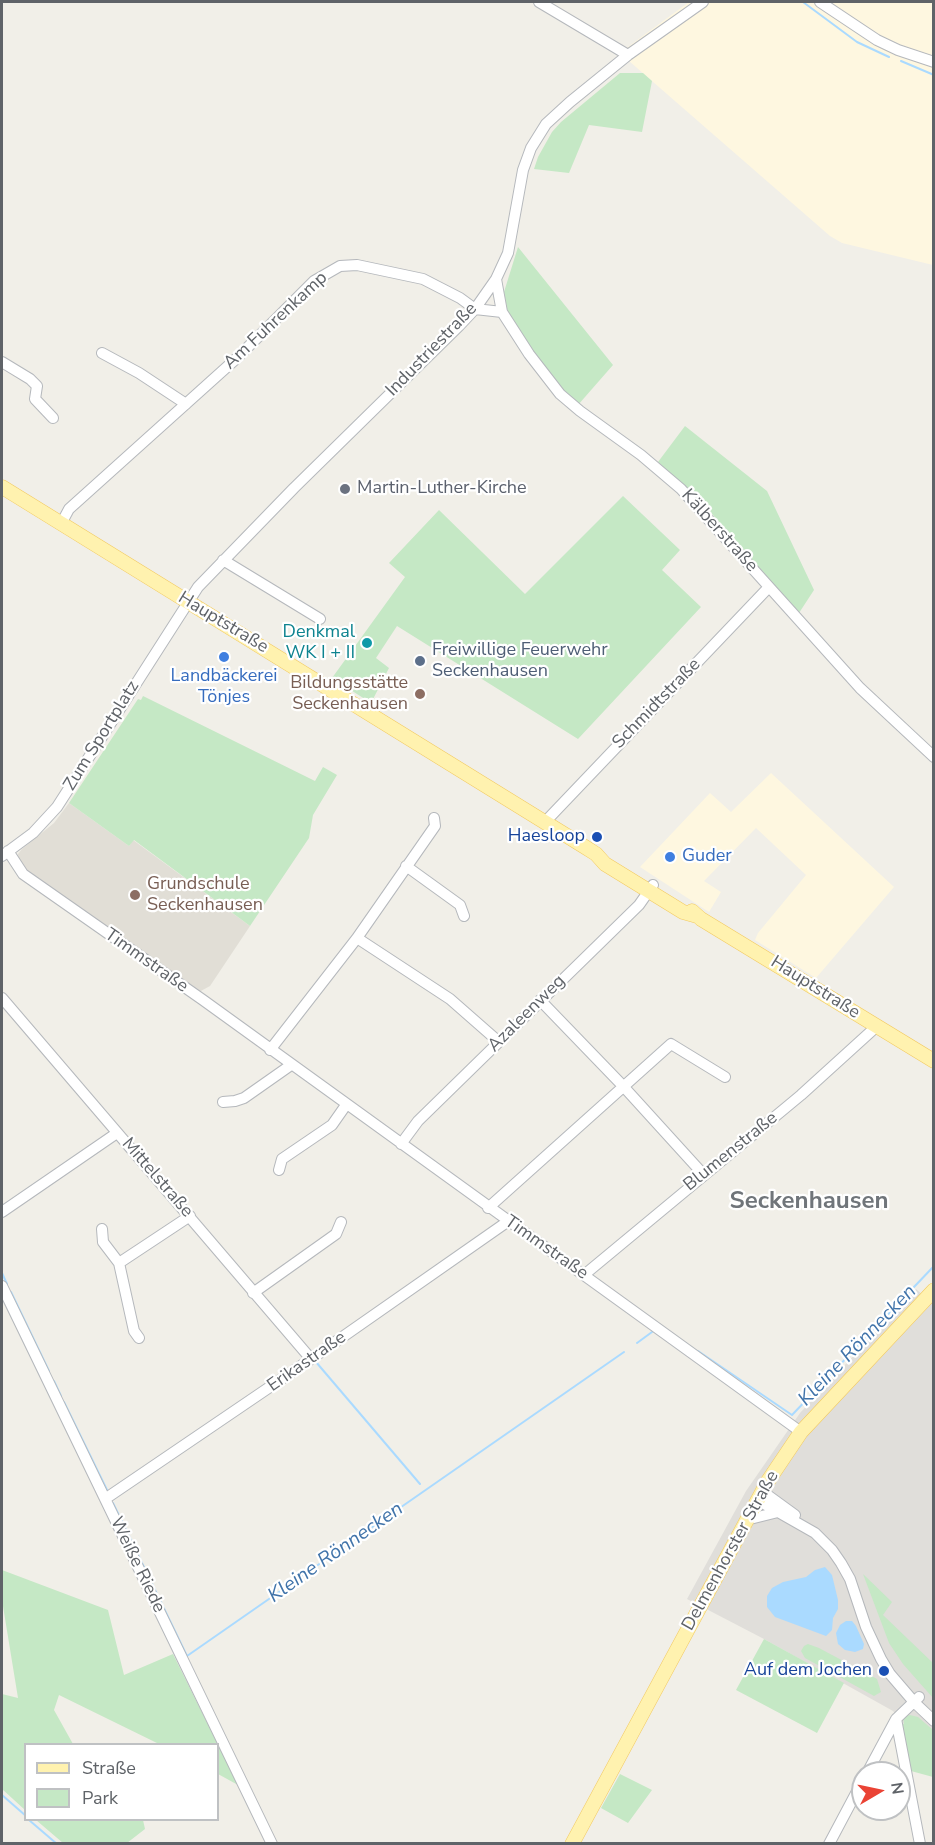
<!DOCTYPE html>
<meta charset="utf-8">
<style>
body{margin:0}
#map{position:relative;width:935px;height:1845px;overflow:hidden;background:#f1efe8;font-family:"Nunito Sans",sans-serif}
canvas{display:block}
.frame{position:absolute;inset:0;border:3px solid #5f6368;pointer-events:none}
.legend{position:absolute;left:24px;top:1743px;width:195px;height:78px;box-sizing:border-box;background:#fff;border:2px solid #bfc1c3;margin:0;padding:8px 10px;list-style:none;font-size:18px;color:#5f6368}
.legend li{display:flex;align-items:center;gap:12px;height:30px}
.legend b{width:30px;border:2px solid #bfc1c3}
.north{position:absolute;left:851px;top:1761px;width:60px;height:60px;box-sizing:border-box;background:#fff;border:2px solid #bfc1c3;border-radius:50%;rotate:81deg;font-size:16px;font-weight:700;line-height:24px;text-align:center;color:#5f6368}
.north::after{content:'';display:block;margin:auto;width:21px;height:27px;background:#ea4335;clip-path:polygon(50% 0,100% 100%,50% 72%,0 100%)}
</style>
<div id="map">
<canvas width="935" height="1845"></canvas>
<div class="frame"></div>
<ul class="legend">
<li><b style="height:8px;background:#fff2af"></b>Straße</li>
<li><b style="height:16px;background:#c5e8c5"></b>Park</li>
</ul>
<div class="north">N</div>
</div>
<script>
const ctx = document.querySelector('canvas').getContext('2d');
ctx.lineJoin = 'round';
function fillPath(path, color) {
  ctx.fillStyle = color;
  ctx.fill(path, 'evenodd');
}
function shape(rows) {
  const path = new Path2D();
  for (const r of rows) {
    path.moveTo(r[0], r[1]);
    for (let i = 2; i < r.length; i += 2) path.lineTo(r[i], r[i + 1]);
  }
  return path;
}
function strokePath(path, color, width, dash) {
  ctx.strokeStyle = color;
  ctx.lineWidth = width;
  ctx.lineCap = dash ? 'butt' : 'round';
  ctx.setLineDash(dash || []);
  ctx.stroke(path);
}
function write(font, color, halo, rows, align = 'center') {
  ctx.font = font + ' "Nunito Sans",sans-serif';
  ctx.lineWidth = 4.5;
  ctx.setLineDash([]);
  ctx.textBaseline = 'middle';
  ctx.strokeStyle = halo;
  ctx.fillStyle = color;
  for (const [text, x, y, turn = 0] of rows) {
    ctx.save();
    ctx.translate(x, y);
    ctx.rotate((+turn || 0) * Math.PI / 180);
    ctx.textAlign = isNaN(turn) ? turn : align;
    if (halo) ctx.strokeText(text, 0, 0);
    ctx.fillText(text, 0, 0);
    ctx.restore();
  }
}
fillPath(shape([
 [689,2,933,2,933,265,842,243,830,236,629,61,617,55],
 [771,773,894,887,816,978,755,940,758,933,806,875,756,828,704,881,721,892,709,912,640,867,710,793,731,812]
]), '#fef7e0');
fillPath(shape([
 [916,1289,934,1305,933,1751,906,1727,893,1711,764,1639,687,1599,746,1491,800,1413]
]), '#e0deda');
fillPath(shape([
 [69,803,129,846,133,840,250,926,210,986,199,992,22,867,19,862,18,854,22,849,54,823]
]), '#e1ded6');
fillPath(shape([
 [620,73,643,73,652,81,642,132,589,125,569,173,534,169,538,157,552,132,561,122],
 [518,247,613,365,578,405,560,387,532,351,508,314,504,292],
 [685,426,767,491,814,590,799,613,705,506,658,462],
 [623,496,680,550,662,570,701,607,578,739,397,626,376,658,389,668,371,703,332,678,405,577,389,563,439,510,525,594],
 [143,696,315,781,323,767,337,775,313,815,309,838,250,926,134,840,129,846,69,803,138,699,141,700],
 [2,1570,108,1610,124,1675,173,1654,238,1785,218,1774,218,1744,159,1744,59,1695,54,1710,73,1744,26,1744,25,1810,2,1789,2,1694,18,1698,2,1600],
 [863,1574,892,1602,883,1615,933,1663,933,1698,903,1664,889,1643],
 [764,1639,844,1683,817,1733,736,1690],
 [808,1644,819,1648,877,1679,881,1692,874,1696,805,1658,801,1651,804,1646],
 [910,1715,918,1717,933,1730,933,1777,911,1771,901,1723,904,1724,903,1716],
 [620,1774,652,1790,628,1823,601,1808],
 [36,1820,143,1820,145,1829,127,1843,63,1843]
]), '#c5e8c5');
fillPath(shape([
 [825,1567,832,1575,838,1600,838,1609,833,1618,832,1630,826,1636,775,1617,767,1607,767,1596,772,1588,783,1582,806,1577,815,1570],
 [846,1621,852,1621,856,1626,864,1644,863,1649,855,1652,845,1650,838,1644,836,1633,840,1625]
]), '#aadaff');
strokePath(shape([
 [803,2,857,42,889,57],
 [901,61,934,75],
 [2,1273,7,1284],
 [11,1292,49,1371],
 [637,1343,652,1332],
 [698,1351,792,1415,934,1266],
 [316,1362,420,1484],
 [54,1381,61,1396],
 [64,1402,108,1492],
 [113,1503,187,1656,624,1352],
 [2,1795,26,1816],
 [29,1820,57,1844]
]), '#aadaff', 2);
const minor = shape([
 [539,2,628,55],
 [820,2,877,40,898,50,934,62],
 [496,279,502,312],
 [102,353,139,373,186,404],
 [2,362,30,379,37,386,35,399,53,418],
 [61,524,69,509,238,357,314,281,340,266,357,265,423,279,460,298,475,309,502,312,529,354,560,394,580,411,641,455,681,489,860,688,934,757],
 [223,560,320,619],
 [545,822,769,587],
 [8,851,23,874,203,1000,801,1432],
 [2,856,33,833,57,807,198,587,294,488,459,326,475,309,496,279,508,253,523,170,531,148,546,124,570,102,628,55,703,2],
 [406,866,460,905,464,916],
 [357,938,450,999,499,1042],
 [2,998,311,1359],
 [540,1000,623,1086,703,1174],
 [270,1050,357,938,435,826,434,818],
 [223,1102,235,1101,244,1098,291,1065],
 [401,1144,418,1121,639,905,653,885],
 [279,1170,282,1159,332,1125,346,1105],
 [488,1208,671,1044,725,1077],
 [2,1212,117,1133],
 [102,1229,103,1242,119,1263,190,1216],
 [119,1263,134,1331,139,1338],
 [584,1275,801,1095,877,1026],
 [2,1286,272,1844],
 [253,1293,336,1234,341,1222],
 [762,1491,795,1515],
 [105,1499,311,1359,507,1222],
 [757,1500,815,1533,832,1550,841,1563,850,1579,866,1627,881,1659,890,1674,914,1702,934,1721],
 [746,1520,778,1512],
 [896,1719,920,1844],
 [867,1773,896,1719,919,1697],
 [829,1844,863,1780]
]);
const major = shape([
 [2,487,585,847,596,854,605,864,683,912,697,916],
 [692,911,701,919,934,1061],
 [572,1844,768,1481,801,1432,934,1290]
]);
strokePath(minor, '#b5b8bc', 12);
strokePath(major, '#f2c960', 15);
strokePath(minor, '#fff', 10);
strokePath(major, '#fff2af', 14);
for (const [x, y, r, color] of [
 [345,489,6,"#6b7280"],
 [367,643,6,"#0f9aa8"],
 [224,657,6,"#3f7fe0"],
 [420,661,6,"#5c6f8a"],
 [420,694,6,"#8d6e63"],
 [597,837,6,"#1a4fb4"],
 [670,857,6,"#3f7fe0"],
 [135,895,6,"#8d6e63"],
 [884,1671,6,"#1a4fb4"]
]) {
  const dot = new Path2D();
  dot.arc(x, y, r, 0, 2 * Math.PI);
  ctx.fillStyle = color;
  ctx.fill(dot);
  strokePath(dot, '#fff', 2);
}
write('18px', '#5f6368', '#fff', [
 ["Am Fuhrenkamp",276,321,-43],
 ["Industriestraße",432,350,-46],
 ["Kälberstraße",719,531,48],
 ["Hauptstraße",223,623,31],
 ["Schmidtstraße",657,704,-46],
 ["Zum Sportplatz",102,736,-58],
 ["Timmstraße",146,961,35],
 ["Hauptstraße",815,988,32],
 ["Azaleenweg",527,1014,-45],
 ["Blumenstraße",731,1152,-39],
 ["Mittelstraße",157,1178,49],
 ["Timmstraße",546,1248,35],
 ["Erikastraße",307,1362,-35],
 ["Delmenhorster Straße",731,1551,-61],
 ["Weiße Riede",137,1565,64]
]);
write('18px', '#5b616d', '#fff', [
 ["Martin-Luther-Kirche",357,489]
], 'left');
write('18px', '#0d838f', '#fff', [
 ["Denkmal",355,633],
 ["WK I + II",355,654]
], 'right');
write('18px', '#4e5e75', '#fff', [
 ["Freiwillige Feuerwehr",432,651],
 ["Seckenhausen",432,672]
], 'left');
write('18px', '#366cbe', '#fff', [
 ["Landbäckerei",224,677],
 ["Tönjes",224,698],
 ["Guder",682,857,"left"]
]);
write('18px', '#785e54', '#fff', [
 ["Bildungsstätte",408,684],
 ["Seckenhausen",408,705],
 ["Grundschule",147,885,"left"],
 ["Seckenhausen",147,906,"left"]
], 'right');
write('18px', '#164399', '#fff', [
 ["Haesloop",585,837],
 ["Auf dem Jochen",872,1671]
], 'right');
write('italic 20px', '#4174aa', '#fff', [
 ["Kleine Rönnecken",858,1346,-46],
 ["Kleine Rönnecken",336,1553,-35]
]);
write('bold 24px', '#70757a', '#fff', [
 ["Seckenhausen",809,1202]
]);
</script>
